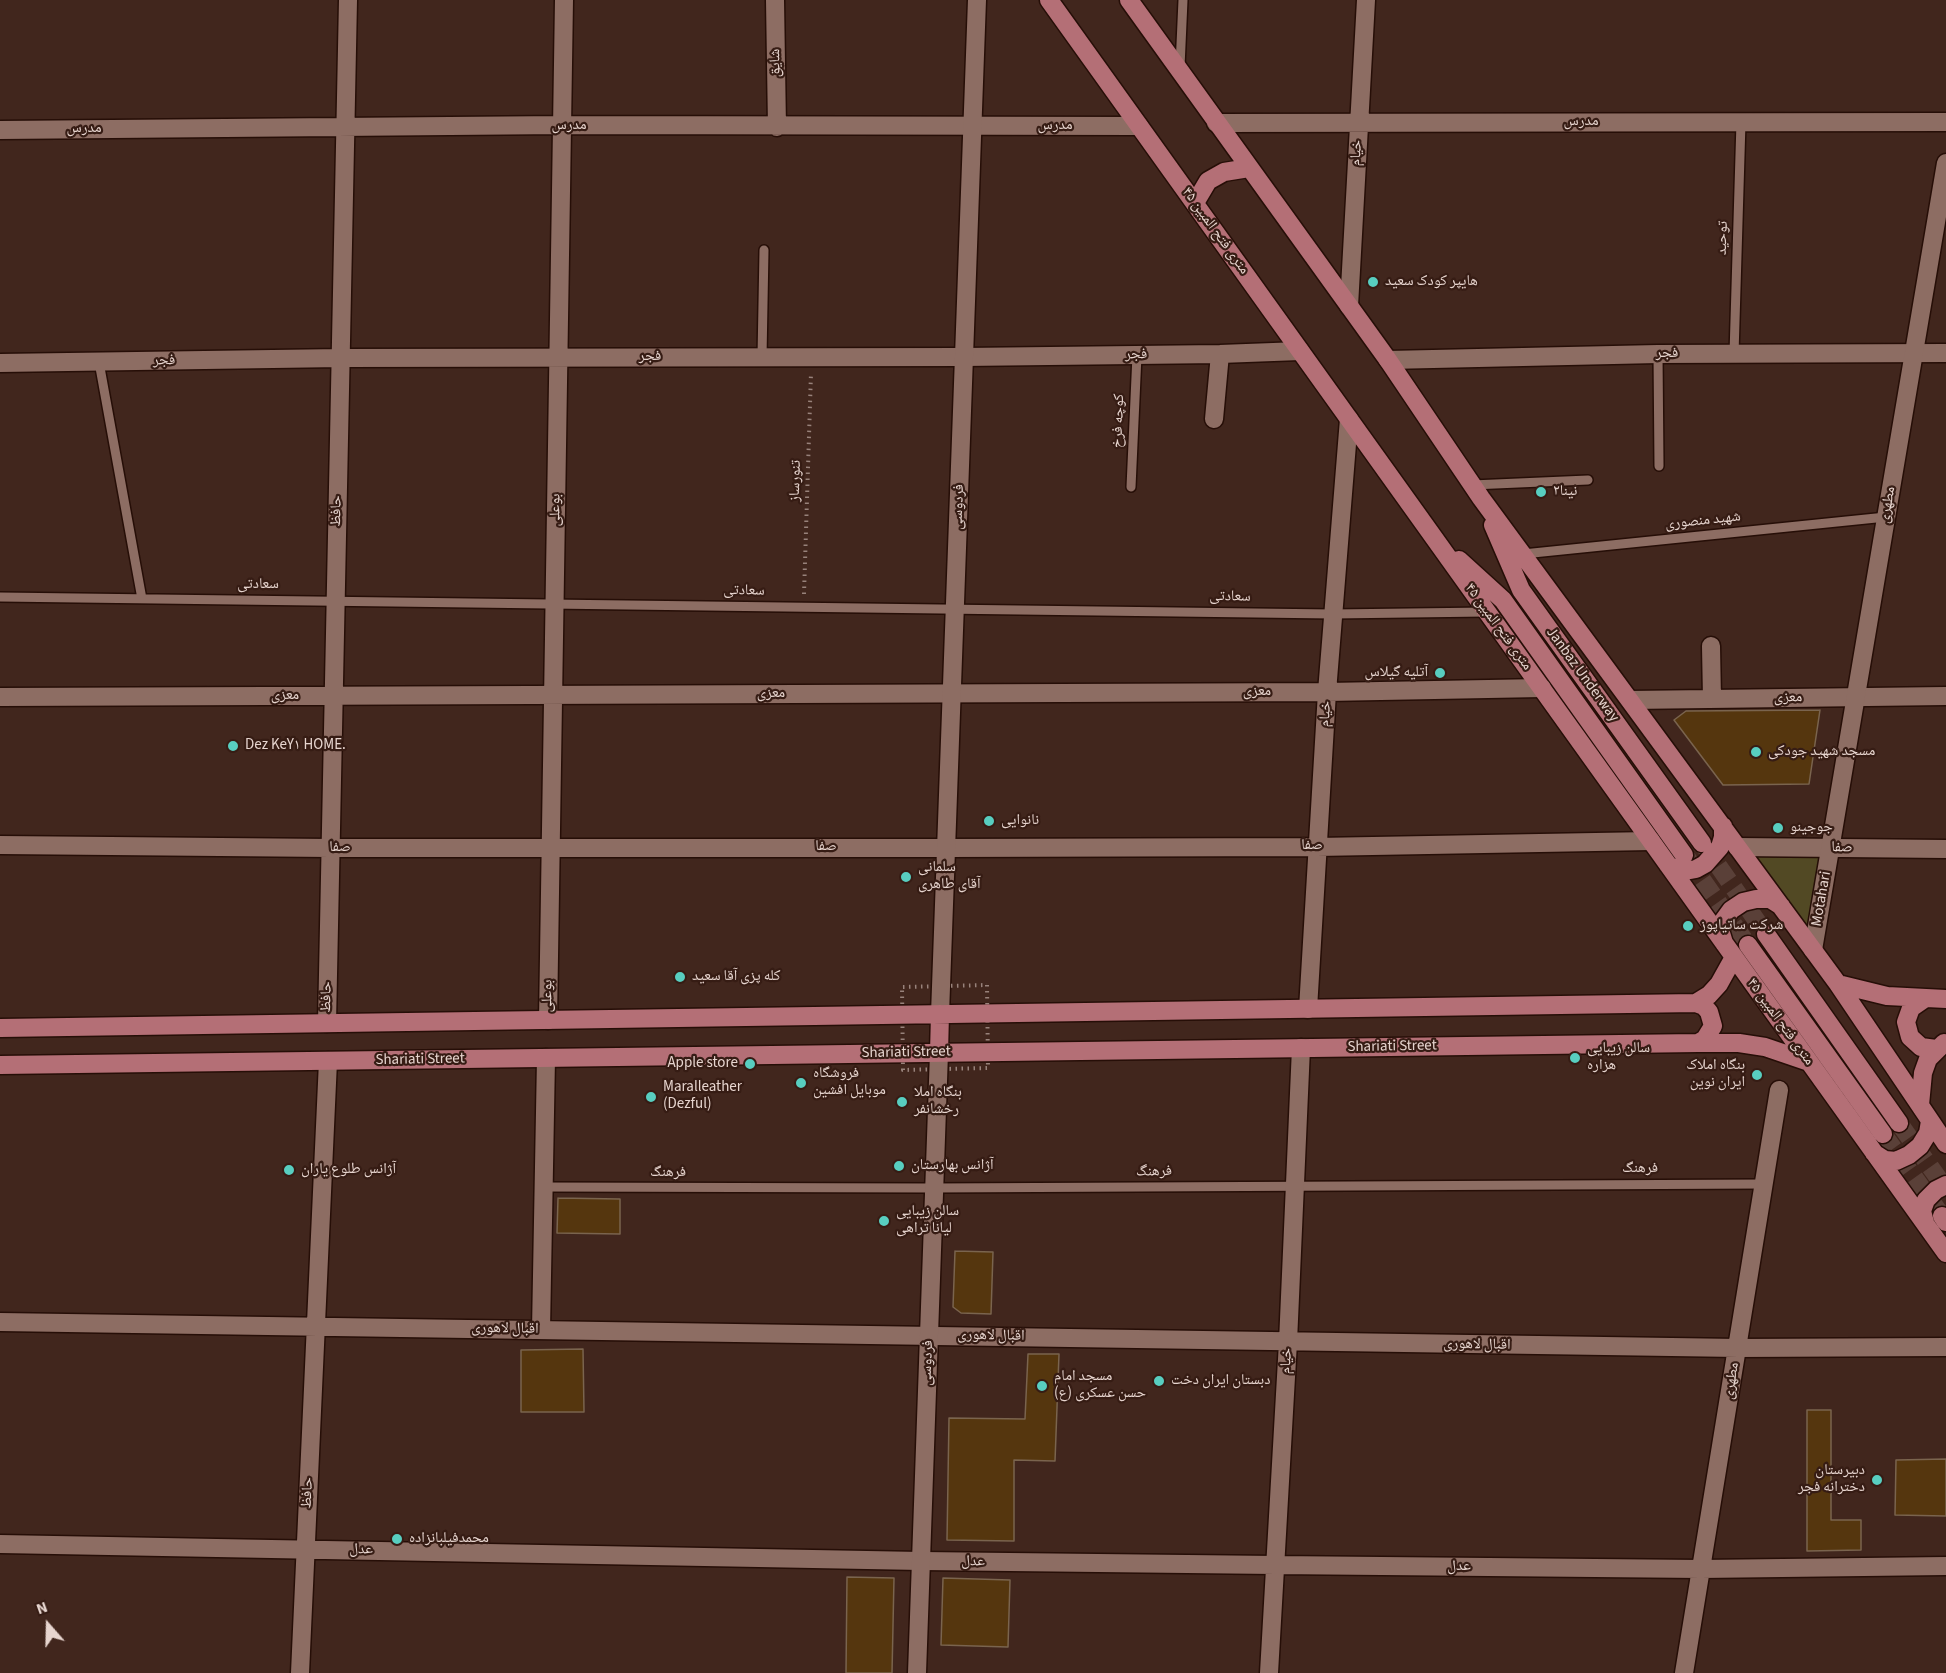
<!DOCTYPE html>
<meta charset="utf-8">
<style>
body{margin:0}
#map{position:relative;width:1946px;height:1673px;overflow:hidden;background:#41261d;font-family:"Source Sans 3",sans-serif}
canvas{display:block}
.north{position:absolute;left:18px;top:1595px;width:60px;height:60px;-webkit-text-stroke:4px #361c14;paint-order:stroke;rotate:340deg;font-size:16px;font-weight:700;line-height:24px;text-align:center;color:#e7d5cf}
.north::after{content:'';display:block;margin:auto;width:21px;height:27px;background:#e7d5cf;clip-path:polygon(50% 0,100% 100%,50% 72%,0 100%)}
</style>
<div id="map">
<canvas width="1946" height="1673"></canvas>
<div class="north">N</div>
</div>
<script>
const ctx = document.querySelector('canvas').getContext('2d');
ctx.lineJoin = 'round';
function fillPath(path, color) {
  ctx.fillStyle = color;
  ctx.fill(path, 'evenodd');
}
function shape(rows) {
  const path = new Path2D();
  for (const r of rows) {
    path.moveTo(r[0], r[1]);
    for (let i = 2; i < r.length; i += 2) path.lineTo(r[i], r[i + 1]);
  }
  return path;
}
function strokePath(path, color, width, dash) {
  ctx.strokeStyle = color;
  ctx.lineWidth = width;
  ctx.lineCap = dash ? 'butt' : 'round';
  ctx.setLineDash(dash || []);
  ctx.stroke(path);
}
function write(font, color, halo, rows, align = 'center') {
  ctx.font = font + ' "Source Sans 3","Noto Naskh Arabic",sans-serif';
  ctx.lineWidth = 4.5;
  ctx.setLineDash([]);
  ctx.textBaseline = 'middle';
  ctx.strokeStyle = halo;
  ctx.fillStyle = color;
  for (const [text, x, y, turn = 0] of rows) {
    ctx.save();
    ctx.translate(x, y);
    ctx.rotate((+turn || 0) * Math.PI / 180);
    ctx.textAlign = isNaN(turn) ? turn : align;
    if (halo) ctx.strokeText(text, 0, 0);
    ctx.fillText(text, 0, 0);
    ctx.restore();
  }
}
fillPath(shape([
 [1754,854,1822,857,1809,931]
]), '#524924');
const building = shape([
 [1820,710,1809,784,1723,785,1674,720,1686,711,1820,710],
 [558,1198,620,1199,620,1234,557,1233,558,1198],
 [955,1251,993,1252,991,1314,961,1313,953,1307,955,1251],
 [583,1349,584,1412,521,1412,521,1350,583,1349],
 [1028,1354,1059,1354,1055,1461,1014,1460,1014,1541,947,1540,949,1418,1025,1419,1028,1354],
 [1807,1410,1831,1410,1831,1520,1861,1520,1861,1550,1807,1551,1807,1410],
 [1946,1459,1946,1516,1895,1515,1896,1460,1946,1459],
 [847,1577,894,1578,892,1673,846,1673,847,1577],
 [943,1578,1010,1580,1008,1647,941,1645,943,1578]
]);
fillPath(building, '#55360e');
strokePath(building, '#7a644e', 1.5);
strokePath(shape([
 [1703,844,1766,934],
 [1687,858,1748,945],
 [1899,1123,1946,1189],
 [1883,1134,1942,1216]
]), '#5a4038', 18, [18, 9]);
const service = shape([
 [1180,67,1183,0],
 [1658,354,1659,466],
 [1734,354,1741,122],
 [762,357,764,250],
 [99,362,142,599],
 [1472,485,1588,480],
 [1131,487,1137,355],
 [1523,554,1886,517],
 [0,597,1333,614,1487,612],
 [542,1187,933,1188,1765,1184]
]);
const minor = shape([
 [775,0,777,127],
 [1216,123,1946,122],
 [0,130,562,125,1139,126],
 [1349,306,1366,0],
 [1388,360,1658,354,1946,353],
 [0,363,341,358,964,357,1220,354,1300,351],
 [1214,419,1220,354],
 [1711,646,1712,699],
 [0,697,1327,692,1542,688],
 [1630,700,1946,696],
 [0,845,330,848,946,848,1317,847,1651,841],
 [1737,847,1946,849],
 [1308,1009,1327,692,1349,419],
 [548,1020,564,0],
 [327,1023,348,0],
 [0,1322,1738,1348,1946,1347],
 [541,1330,546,1058],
 [0,1544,921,1561,1275,1565,1701,1569,1946,1566],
 [300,1673,328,1061],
 [1269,1673,1288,1342,1301,1048],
 [1684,1673,1779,1090]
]);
const tertiary = shape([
 [1813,950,1946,163]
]);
const secondary = shape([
 [940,1014,977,0],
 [917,1673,939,1053]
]);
const primary = shape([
 [1049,0,1946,1253],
 [1129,0,1388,360,1481,498,1838,984,1946,1144],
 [1195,203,1208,181,1224,172,1249,168],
 [1493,525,1521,590,1702,843],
 [1459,560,1503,600,1684,855],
 [1668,865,1676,870,1685,871,1696,869,1705,864,1720,847,1723,837,1723,826],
 [1766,934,1899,1123],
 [1724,943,1720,930,1723,921,1731,910,1743,902,1756,899,1770,899,1781,906],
 [1748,945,1883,1134],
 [1838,984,1887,996,1946,999],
 [1924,999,1911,1008,1906,1022,1910,1037,1921,1047,1936,1049],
 [1696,1003,1704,1006,1709,1012,1713,1026,1705,1039,1698,1043],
 [0,1028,1696,1003,1709,995,1719,984,1734,957],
 [939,1053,940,1014],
 [0,1065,1698,1043,1739,1043,1765,1047,1809,1062],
 [1920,1105,1923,1073,1928,1059,1944,1043],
 [1874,1153,1885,1160,1896,1161,1909,1155,1920,1146,1928,1133,1930,1121],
 [1942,1216,1946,1222],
 [1925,1223,1922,1211,1926,1200,1936,1190,1946,1185]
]);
strokePath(service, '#260e07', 12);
strokePath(minor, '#260e07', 21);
strokePath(tertiary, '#260e07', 21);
strokePath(secondary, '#260e07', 21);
strokePath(primary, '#260e07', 21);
strokePath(shape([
 [804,594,811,373],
 [987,985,988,1068,903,1070,902,987,987,985]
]), '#98827b', 4, [1.5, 4.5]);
strokePath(service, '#8d6d63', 9);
strokePath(minor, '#8d6d63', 18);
strokePath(tertiary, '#8d6d63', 18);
strokePath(secondary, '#8d6d63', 18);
strokePath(primary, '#b46f76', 18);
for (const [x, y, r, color] of [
 [1373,282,6,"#58cec0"],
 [1541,492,6,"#58cec0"],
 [1440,673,6,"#58cec0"],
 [233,746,6,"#58cec0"],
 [1756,752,6,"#58cec0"],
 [989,821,6,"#58cec0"],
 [1778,828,6,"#58cec0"],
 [906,877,6,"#58cec0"],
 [1688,926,6,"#58cec0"],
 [680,977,6,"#58cec0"],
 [1575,1058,6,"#58cec0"],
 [750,1064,6,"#58cec0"],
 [1757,1075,6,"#58cec0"],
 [801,1083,6,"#58cec0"],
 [651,1097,6,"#58cec0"],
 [902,1102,6,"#58cec0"],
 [899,1166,6,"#58cec0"],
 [289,1170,6,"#58cec0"],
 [884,1221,6,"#58cec0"],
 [1159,1381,6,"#58cec0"],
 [1042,1386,6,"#58cec0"],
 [1877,1480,6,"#58cec0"],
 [397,1539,6,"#58cec0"]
]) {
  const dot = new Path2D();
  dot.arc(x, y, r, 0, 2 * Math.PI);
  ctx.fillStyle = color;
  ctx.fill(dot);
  strokePath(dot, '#361c14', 2);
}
write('15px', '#e7d5cf', '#361c14', [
 ["شایق",776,63,-91],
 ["مدرس",1581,122],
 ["مدرس",569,126],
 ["مدرس",1055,126],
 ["مدرس",84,129],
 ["خیام",1357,153,-87],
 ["۴۵ متری فتح المبین",1215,231,54],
 ["توحید",1723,238,-88],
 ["فجر",1667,354],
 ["فجر",1136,355,-1],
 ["فجر",650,357],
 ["فجر",164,361,-1],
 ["کوچه فرخ",1119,421,-88],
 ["تنورساز",796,481,-88],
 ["مطهری",1888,505,-80],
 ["فردوسی",959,507,-88],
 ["بوعلی",556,510,-89],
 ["حافظ",337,511,-89],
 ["شهید منصوری",1703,521,-6],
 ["سعادتی",258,585],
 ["سعادتی",744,591,1],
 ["سعادتی",1230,597,1],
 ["۴۵ متری فتح المبین",1498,627,54],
 ["Janbaz Underway",1582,675,54],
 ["معزی",1257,692],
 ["معزی",771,694],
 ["معزی",285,696],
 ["معزی",1788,698,-1],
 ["خیام",1326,714,-86],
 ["صفا",1312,846],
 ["صفا",826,847],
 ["صفا",340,848],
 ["صفا",1842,848,1],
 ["Motahari",1822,899,-80],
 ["بوعلی",548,996,-89],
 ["حافظ",327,997,-89],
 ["۴۵ متری فتح المبین",1780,1022,54],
 ["Shariati Street",1392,1047,-1],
 ["Shariati Street",906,1053,-1],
 ["Shariati Street",420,1060,-1],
 ["فرهنگ",1640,1169],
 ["فرهنگ",1154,1172,-1],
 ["فرهنگ",668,1173],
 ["اقبال لاهوری",505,1329,1],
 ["اقبال لاهوری",991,1336,1],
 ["اقبال لاهوری",1477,1345,1],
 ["خیام",1287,1361,-87],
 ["فردوسی",928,1363,-88],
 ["مطهری",1732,1381,-81],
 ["حافظ",308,1493,-87],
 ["عدل",361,1550,1],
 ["عدل",973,1562,1],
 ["عدل",1459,1567]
]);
write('15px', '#e7d5cf', '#361c14', [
 ["هایپر کودک سعید",1385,282],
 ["نینا۲",1553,492],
 ["آتلیه گیلاس",1428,673,"right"],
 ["Dez KeY۱ HOME.",245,746],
 ["مسجد شهید جودکی",1768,752],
 ["نانوایی",1001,821],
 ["جوجینو",1790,828],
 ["سلمانی",918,868],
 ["آقای طاهری",918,885],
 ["شرکت ساتیاپوز",1700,926],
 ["کله پزی آقا سعید",692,977],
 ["سالن زیبایی",1587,1049],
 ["هزاره",1587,1066],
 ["Apple store",738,1064,"right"],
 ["بنگاه املاک",1745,1066,"right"],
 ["ایران نوین",1745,1083,"right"],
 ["فروشگاه",813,1074],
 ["موبایل افشین",813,1091],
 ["Maralleather",663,1088],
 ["(Dezful)",663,1105],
 ["بنگاه املا",914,1093],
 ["رخشانفر",914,1110],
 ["آژانس بهارستان",911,1166],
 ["آژانس طلوع یاران",301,1170],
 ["سالن زیبایی",896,1212],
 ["لیانا تراهی",896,1229],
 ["مسجد امام",1054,1377],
 ["حسن عسکری (ع)",1054,1394],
 ["دبستان ایران دخت",1171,1381],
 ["دبیرستان",1865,1471,"right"],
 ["دخترانه فجر",1865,1488,"right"],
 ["محمدفيلبانزاده",409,1539]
], 'left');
</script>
